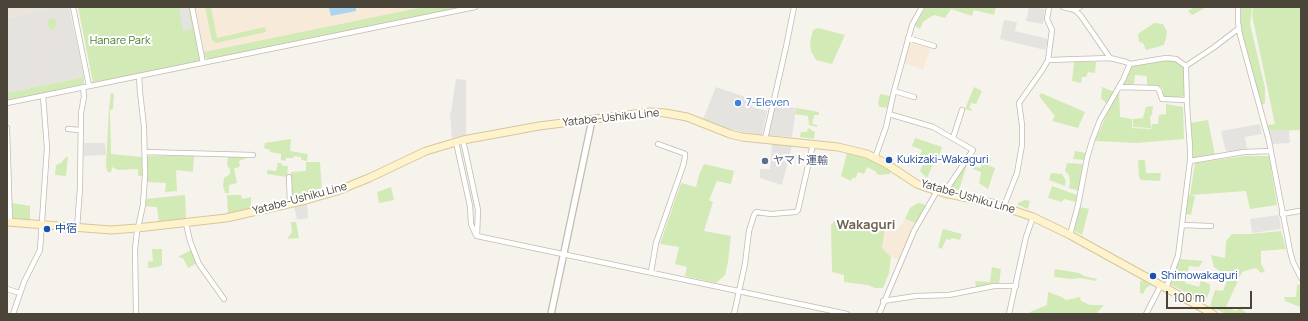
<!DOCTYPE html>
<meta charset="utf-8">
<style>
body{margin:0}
#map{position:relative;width:1308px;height:321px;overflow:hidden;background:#f6f3ec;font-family:Manrope,sans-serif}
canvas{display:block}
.frame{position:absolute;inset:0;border:8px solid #4b4439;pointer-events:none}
.scale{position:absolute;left:1166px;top:291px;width:86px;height:18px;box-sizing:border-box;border:2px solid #4b4439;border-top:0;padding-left:5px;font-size:12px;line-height:14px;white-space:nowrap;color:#4b4439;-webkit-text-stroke:3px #fff;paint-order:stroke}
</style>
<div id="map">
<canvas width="1308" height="321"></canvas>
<div class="frame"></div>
<div class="scale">100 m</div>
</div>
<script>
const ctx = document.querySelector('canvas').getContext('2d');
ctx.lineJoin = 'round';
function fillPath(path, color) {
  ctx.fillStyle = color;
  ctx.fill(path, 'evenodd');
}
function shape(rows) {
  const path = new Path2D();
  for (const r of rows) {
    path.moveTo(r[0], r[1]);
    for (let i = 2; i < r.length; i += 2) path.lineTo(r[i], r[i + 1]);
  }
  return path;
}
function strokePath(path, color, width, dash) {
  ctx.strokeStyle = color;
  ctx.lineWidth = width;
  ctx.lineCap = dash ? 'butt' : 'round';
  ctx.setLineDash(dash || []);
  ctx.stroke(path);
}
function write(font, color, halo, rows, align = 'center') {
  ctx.font = font + ' Manrope,"Noto Sans JP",sans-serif';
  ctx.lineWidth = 4;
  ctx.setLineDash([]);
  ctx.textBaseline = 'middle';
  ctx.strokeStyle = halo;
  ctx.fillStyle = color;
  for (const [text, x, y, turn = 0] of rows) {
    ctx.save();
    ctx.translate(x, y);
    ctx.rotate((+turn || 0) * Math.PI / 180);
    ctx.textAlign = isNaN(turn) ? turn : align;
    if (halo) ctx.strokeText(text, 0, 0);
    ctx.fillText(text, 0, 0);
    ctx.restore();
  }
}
fillPath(shape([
 [7,7,56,7,7,18]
]), '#eae5da');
fillPath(shape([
 [195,7,423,7,204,52],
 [910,41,931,47,923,70,904,63],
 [905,219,916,223,912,230,900,261,890,256,882,248,886,228,896,231]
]), '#f7ead8');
fillPath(shape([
 [56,7,69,7,84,77,7,93,7,18]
]), '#e6e2dd');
fillPath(shape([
 [78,7,189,7,200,58,197,62,93,83],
 [205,7,211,7,217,38,265,27,266,32,216,43,212,40],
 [423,7,463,7,208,59,204,57,204,52],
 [926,7,996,7,994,15,974,10,972,16,951,9,945,18,935,15,932,16,923,22,920,29,915,26],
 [1194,7,1207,7,1192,15,1188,11],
 [1241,7,1252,7,1250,24,1265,88,1265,103,1261,106,1241,27],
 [1253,7,1301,7,1301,130,1268,131,1268,125,1275,124,1252,15],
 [54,18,55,18,56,26,50,31,47,20],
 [1154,23,1163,24,1167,32,1166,38,1164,45,1146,50,1143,43,1139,42,1138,34],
 [818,28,845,35,832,64,816,60,811,51,810,42,813,30],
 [1170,59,1176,61,1184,66,1185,96,1182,96,1181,99,1163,98,1163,88,1161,87,1147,85,1147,76,1135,75,1134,84,1123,85,1131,66],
 [1074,62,1096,62,1095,73,1088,72,1086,77,1082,77,1081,83,1072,81],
 [84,77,84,84,7,101,7,93],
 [974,87,982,91,976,104,971,103,969,108,972,109,972,111,965,109],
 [1102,87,1114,92,1107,104,1101,98],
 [1119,92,1120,117,1132,119,1132,128,1151,129,1152,124,1158,124,1159,115,1166,114,1166,104,1183,107,1184,139,1136,143,1095,141,1107,114],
 [111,93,114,94,113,109,110,110,111,154,142,157,144,176,138,176,138,169,118,170,112,167,111,173,107,171,106,165,109,109],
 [1041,93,1085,112,1078,128,1052,121,1055,116,1039,96],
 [880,94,890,96,887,108,880,107,878,104],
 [1153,106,1152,114,1150,117,1151,128,1133,127,1133,119,1143,118,1146,107],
 [796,108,819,112,819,115,814,115,812,124,817,125,817,127,809,125,808,116,795,114],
 [1208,120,1215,155,1192,159,1192,141,1189,123],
 [808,128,815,132,814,139,800,137,801,132,807,132],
 [915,138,942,147,938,161,935,160,927,178,920,171,923,163,918,159,922,150,912,146],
 [291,139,290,151,308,154,307,161,301,160,301,157,294,156,293,158,286,158,285,161,281,160,281,154,270,152,270,150,264,148,265,143],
 [1075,151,1086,153,1084,160,1074,159,1073,160],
 [847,153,857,155,875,162,890,171,890,174,879,175,876,174,877,172,867,167,864,174,858,172,855,179,853,177,851,181,841,176],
 [146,156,194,156,193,172,176,170,177,191,165,192,166,183,147,182],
 [228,156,245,157,245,159,239,161,240,166,234,169,237,183,229,185,229,193,225,193,223,186,224,178,230,174,230,169,227,165],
 [1245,156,1269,156,1277,205,1250,209,1246,191,1190,195,1195,163],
 [66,157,68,157,66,176,55,175,56,165,61,163],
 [984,157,991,160,988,165,995,168,988,189,979,183,981,174,981,172,973,169,974,166,980,168],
 [1138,160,1145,160,1146,173,1161,173,1160,181,1141,180,1139,177],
 [968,161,959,190,949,188],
 [306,162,320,162,322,192,291,200,291,172,306,171],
 [278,163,281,163,283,166,288,166,287,177,267,174,267,170,276,171],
 [1067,163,1083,164,1079,191,1069,188,1070,182,1069,175,1065,171],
 [704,164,734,171,731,184,717,181,709,200,713,202,704,231,731,236,728,262,725,275,716,283,685,276,687,267,675,264,679,247,660,244,681,183,696,187,699,175],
 [1051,173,1062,174,1066,181,1065,186,1049,180],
 [1052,186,1077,195,1076,202,1064,199,1062,202,1048,198],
 [391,187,394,200,379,203,377,192],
 [185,195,186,219,159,222,157,207,144,206,145,199],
 [227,195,241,195,242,199,251,197,251,209,228,214],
 [1188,195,1195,196,1191,215,1186,214],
 [1025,200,1030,201,1028,209,1018,205,1018,203],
 [12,203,30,206,30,221,13,219],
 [918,203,923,204,926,206,916,223,905,219,910,208],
 [1080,207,1089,209,1082,235,1073,230],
 [835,220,871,224,885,229,882,248,891,257,889,273,883,288,875,288,868,285,844,282,844,275,832,272,831,225],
 [291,222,296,222,299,238,287,239,292,232],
 [943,229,962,234,960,240,952,238,950,240,946,239,942,249,938,247],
 [1281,231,1286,249,1261,251,1261,264,1265,271,1261,273,1256,268,1244,271,1241,274,1226,307,1236,311,1240,308,1248,314,1226,314,1210,306,1215,290,1223,291,1228,278,1222,276,1221,272,1214,267,1211,255,1225,258,1226,241,1232,234,1251,234],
 [152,249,162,249,162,265,158,267,148,268,148,262,153,261],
 [192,250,197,263,188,268,183,258,180,258,179,256],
 [1180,259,1203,261,1199,267,1189,266,1185,283,1199,287,1201,281,1210,284,1210,290,1205,302,1170,284],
 [992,267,1001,269,999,284,976,287,975,281,990,282],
 [1055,269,1079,273,1084,276,1097,279,1096,281,1081,278,1071,279,1054,277],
 [1142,280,1151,285,1146,288,1143,294,1140,293,1140,282],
 [1299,284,1301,289,1300,307,1285,301,1284,297,1296,297,1297,285],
 [1048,292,1062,297,1066,300,1080,297,1081,301,1090,305,1104,305,1096,314,1029,314,1030,312,1047,305]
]), '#d2eab5');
fillPath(shape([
 [179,7,188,7,192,29,183,31],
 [1029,7,1045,9,1043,24,1026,21],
 [54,9,55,13,30,19,29,14],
 [21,20,35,79,8,85,7,23],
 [1004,20,1017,22,1015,31,1048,39,1045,50,1000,39],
 [72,45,77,68,72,69,67,46],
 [62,51,65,64,60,65,57,52],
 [69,73,70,79,39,86,38,80],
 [456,79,466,80,466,135,452,138,450,113,451,112],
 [716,87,754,100,752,107,767,111,762,135,742,132,722,127,703,119],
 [775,104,796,108,792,137,768,135],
 [1260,124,1262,134,1245,137,1247,149,1226,152,1221,131],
 [1289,130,1290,143,1271,144,1268,131],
 [84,143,105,143,106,155,84,156],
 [772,144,792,146,782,185,760,178,760,169,770,169],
 [307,202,308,218,297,220,294,206],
 [1279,215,1281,229,1252,233,1250,219]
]), '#e5e3e0');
fillPath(shape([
 [333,7,356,7,356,11,331,16,329,8]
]), '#a9d4f2');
const minor = shape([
 [73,7,89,86],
 [192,7,203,63],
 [1063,7,1075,10,1080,7],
 [1238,7,1238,22,1240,35,1269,141,1290,251,1293,262,1301,278],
 [1075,10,1081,16,1110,58],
 [908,38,934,46],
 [1048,60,1110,58,1126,62,1130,64,1166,58,1176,59,1186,66],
 [1186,66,1213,48,1238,29],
 [1119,87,1157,88,1159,90,1162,99,1186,100],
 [894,91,914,97],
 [7,103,475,7],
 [889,114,933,127,973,150,944,193],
 [7,128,10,222],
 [68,129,80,130],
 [953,138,962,110],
 [765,139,786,47,794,7],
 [463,140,478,210,477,236],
 [456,142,470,206,471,224,476,235],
 [145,152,253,155],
 [875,158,886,127,894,91,912,25,922,7],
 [1190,161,1244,152,1270,151],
 [289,177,290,204],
 [1004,206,1017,173,1022,145,1022,125,1019,103,1043,69,1048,60,1052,30,1047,19,1049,7],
 [1282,214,1299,211],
 [186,223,190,241,199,264,224,299],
 [1182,225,1211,226],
 [77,228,80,188,81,113,84,97,83,87],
 [1070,235,1078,205,1087,158,1092,141,1100,120,1123,80,1130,64],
 [477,236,847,314],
 [651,272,656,243,683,166,685,157,685,154,683,153,658,144],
 [1166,288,1178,256,1190,161,1190,148,1187,105,1186,66],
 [7,289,20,293],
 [883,301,916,296,949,295,994,286,1016,286],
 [13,314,24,282,40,250,47,148,43,96],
 [136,314,135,249,137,232,143,205,145,175,144,127,140,92,139,76],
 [734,314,745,264,749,231,754,215,756,212,771,214,796,212,798,210,813,144],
 [879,314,914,231,937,191],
 [1009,314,1026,237,1033,217],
 [1146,314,1161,285]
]);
const tertiary = shape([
 [551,314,592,120]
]);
const secondary = shape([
 [7,222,111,230,137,228,226,218,306,200,337,191,369,178,426,151,463,140,539,126,651,112,665,113,687,117,730,134,742,137,838,147,867,154,885,163,917,184,928,188,944,193,992,203,1033,217,1070,235,1213,314]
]);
strokePath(minor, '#c2bbae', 6);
strokePath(tertiary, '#c2bbae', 8);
strokePath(secondary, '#d6c79b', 9);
strokePath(minor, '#fff', 4.5);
strokePath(tertiary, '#fff', 5.5);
strokePath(secondary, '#fff3cd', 7);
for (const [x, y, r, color] of [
 [738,103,4,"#3f7fe0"],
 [889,160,4,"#1a4fb4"],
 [765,161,4,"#5c6f8a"],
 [47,229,4,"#1a4fb4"],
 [1153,276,4,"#1a4fb4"]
]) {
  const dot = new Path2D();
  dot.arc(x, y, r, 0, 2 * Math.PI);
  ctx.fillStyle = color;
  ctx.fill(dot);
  strokePath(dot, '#fff', 1.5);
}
write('11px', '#4a7f2a', '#fff', [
 ["Hanare Park",120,41]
]);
write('11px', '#366cbe', '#fff', [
 ["7-Eleven",746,103]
], 'left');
write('11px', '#4b4439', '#fff', [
 ["Yatabe-Ushiku Line",611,118,-6],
 ["Yatabe-Ushiku Line",968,197,16],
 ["Yatabe-Ushiku Line",300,199,-15]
]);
write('11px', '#164399', '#fff', [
 ["Kukizaki-Wakaguri",897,160],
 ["中宿",55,229],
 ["Shimowakaguri",1161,276]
], 'left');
write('11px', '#4e5e75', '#fff', [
 ["ヤマト運輸",773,161]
], 'left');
write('bold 13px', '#6e6250', '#fff', [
 ["Wakaguri",866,225]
]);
</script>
